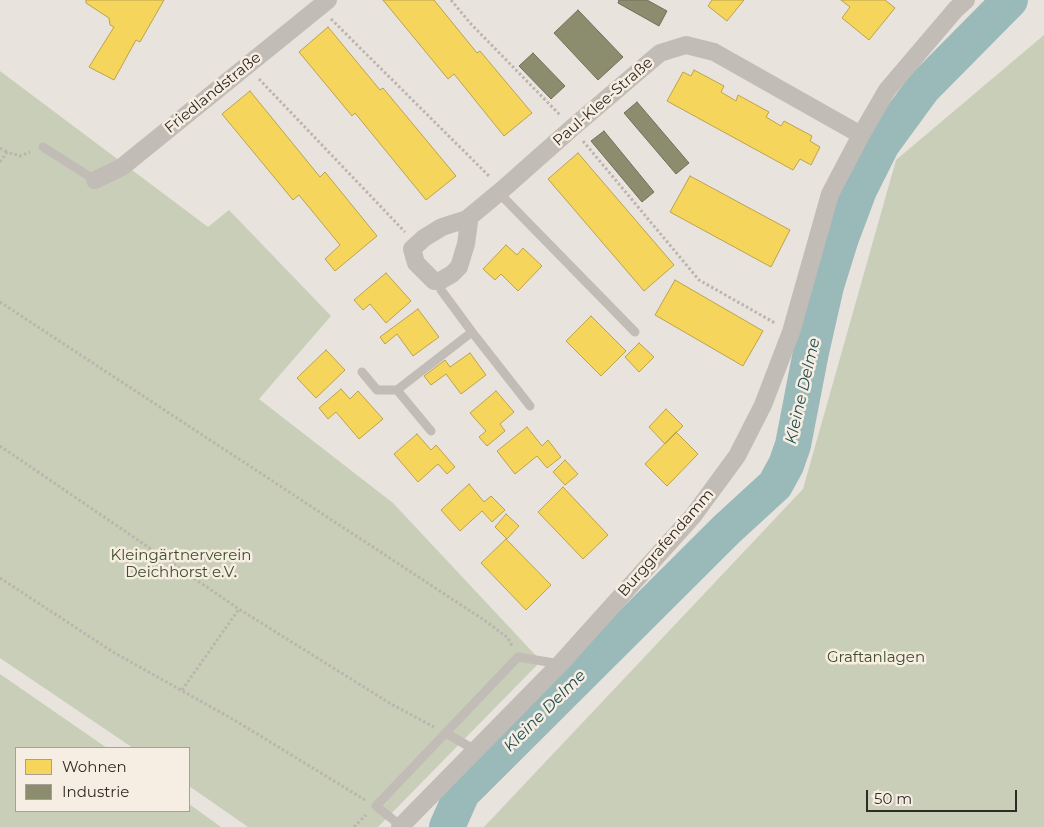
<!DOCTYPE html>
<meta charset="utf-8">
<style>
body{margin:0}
#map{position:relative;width:1044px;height:827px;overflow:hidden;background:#e9e3dd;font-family:Montserrat,sans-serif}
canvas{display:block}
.legend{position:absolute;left:15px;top:747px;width:175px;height:65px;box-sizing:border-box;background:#f7eee3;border:1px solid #a8a097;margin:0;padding:6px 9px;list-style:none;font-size:15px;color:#322a25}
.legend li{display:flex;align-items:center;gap:10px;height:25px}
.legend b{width:25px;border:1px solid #a8a097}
.scale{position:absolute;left:866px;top:790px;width:151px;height:22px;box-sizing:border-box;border:2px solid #322a25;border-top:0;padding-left:6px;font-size:15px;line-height:18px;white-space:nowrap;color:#322a25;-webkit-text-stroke:4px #f7eee3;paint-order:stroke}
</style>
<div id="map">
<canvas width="1044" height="827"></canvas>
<ul class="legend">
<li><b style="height:14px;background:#f6d55c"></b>Wohnen</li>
<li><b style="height:14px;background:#8c8c6e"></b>Industrie</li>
</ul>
<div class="scale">50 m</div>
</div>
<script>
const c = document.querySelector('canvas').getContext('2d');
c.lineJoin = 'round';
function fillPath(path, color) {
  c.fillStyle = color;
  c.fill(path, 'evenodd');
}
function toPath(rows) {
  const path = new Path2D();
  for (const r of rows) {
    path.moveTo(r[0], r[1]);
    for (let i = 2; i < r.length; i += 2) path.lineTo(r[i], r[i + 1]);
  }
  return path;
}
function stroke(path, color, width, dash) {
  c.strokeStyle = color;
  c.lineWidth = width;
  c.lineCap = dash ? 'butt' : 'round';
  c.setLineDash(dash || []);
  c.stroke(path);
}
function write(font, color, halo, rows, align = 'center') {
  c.font = font + ' Montserrat,sans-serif';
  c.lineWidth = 5;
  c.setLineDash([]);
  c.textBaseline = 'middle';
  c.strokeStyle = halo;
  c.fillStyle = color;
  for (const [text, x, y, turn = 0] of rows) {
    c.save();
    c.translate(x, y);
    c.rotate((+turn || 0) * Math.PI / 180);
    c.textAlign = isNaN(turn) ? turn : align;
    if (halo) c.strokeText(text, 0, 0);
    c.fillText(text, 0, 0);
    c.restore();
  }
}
fillPath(toPath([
 [1044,35,1044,827,484,827,803,489,896,160],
 [0,71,208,227,229,210,331,316,259,399,393,503,541,661,378,827,248,827,189,786,189,748,133,748,0,658],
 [0,674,107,748,16,748,16,811,189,811,189,804,221,827,0,827]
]), '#c9ceb8');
const homes = toPath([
 [86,0,164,0,140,42,136,40,114,80,89,67,114,27,110,25,109,18,86,3,86,0],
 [383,0,434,0,477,53,480,51,532,113,504,136,454,74,448,79,383,0],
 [712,0,744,0,727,21,708,6,712,0],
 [841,0,885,0,895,8,869,40,842,18,850,7,841,0],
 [328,27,380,90,383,88,456,176,426,200,355,113,352,116,299,52,328,27],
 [694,70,724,86,721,92,736,101,738,95,769,112,766,117,781,126,784,121,812,136,810,141,820,147,811,165,800,159,793,170,667,101,683,72,691,76,694,70],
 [250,91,320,177,325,172,377,236,335,271,325,259,340,245,299,195,293,200,222,114,250,91],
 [578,153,674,265,644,291,548,179,578,153],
 [690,176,790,230,771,267,670,212,690,176],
 [506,245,517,255,523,248,542,266,518,291,501,274,495,280,483,269,506,245],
 [386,273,411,301,386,323,370,304,363,310,354,300,386,273],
 [675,280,763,331,743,366,655,315,675,280],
 [418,309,439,337,413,356,397,334,385,344,380,337,418,309],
 [591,316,626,351,601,376,566,341,591,316],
 [639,343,654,357,639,372,625,357,639,343],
 [326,350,345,370,316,398,297,378,326,350],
 [470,353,486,375,461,394,446,374,431,385,424,376,445,360,450,367,470,353],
 [341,389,350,399,358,391,383,419,359,439,336,412,328,419,319,408,341,389],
 [496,391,514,412,500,424,505,431,487,446,479,437,486,431,470,413,496,391],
 [666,409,683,426,665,444,649,427,666,409],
 [527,427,542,446,548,440,561,457,547,468,537,456,515,474,497,451,527,427],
 [676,432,698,454,667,486,645,464,676,432],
 [417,434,431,450,436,445,455,467,447,474,438,464,418,482,394,454,417,434],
 [565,460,578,474,565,485,553,472,565,460],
 [469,484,484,502,491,496,505,510,492,522,482,511,460,531,441,510,469,484],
 [563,487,608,535,583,559,538,512,563,487],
 [506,514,519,526,507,539,495,527,506,514],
 [506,539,551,585,526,610,481,563,506,539]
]);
fillPath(homes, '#f6d55c');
stroke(homes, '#bba24c', 1);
const industry = toPath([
 [619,0,647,0,667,11,659,26,618,3,619,0],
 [578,10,623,57,598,80,554,33,578,10],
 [533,53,565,86,551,99,519,66,533,53],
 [637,102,689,163,676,174,624,113,637,102],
 [604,131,654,192,642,202,591,141,604,131]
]);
fillPath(industry, '#8c8c6e');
stroke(industry, '#716f58', 1);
stroke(toPath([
 [447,827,462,793,727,529,775,485,786,465,793,445,811,352,826,286,841,238,859,190,882,144,923,88,1010,0]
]), '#9ab9b9', 36);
stroke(toPath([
 [451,0,471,24,561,116],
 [331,19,490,177],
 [259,79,405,232],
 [583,141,699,280,775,323],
 [0,148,7,152],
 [0,162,7,152,20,156,30,152],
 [0,302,484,620,508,638,512,646],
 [0,446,239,609,391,704,434,727],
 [0,578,113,652,236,721,365,800],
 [182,690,239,609],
 [354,827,366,815]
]), '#bbb4af', 3, [2.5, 2.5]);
stroke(toPath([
 [43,147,95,180],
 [499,193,635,332],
 [472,332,530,406],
 [362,372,377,390,397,390],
 [431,431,397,390,472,332,441,290,440,281],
 [446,733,475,750],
 [401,826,376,806,518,657,560,664]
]), '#c2bcb6', 9);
stroke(toPath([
 [95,180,122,167,328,0],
 [467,219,502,190,572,128,660,53,686,45,714,52,861,135],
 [467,219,469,222,466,244,459,267,452,274,440,281,434,281,416,263,412,249,424,238,442,227,467,219],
 [400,827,560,664,693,516,737,456,763,405,791,332,830,194,861,135,887,90,956,9,966,0]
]), '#c2bcb6', 18);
write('15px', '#322a25', '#f7eee3', [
 ["Friedlandstraße",213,93,-39],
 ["Paul-Klee-Straße",603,102,-41],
 ["Burggrafendamm",666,543,-49]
]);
write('15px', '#404e2b', '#f7eee3', [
 ["Kleingärtnerverein",181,556],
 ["Deichhorst e.V.",181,573],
 ["Graftanlagen",876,658]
]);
write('italic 16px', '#1e4c50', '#f7eee3', [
 ["Kleine Delme",803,391,-77],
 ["Kleine Delme",545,711,-45]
]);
</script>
